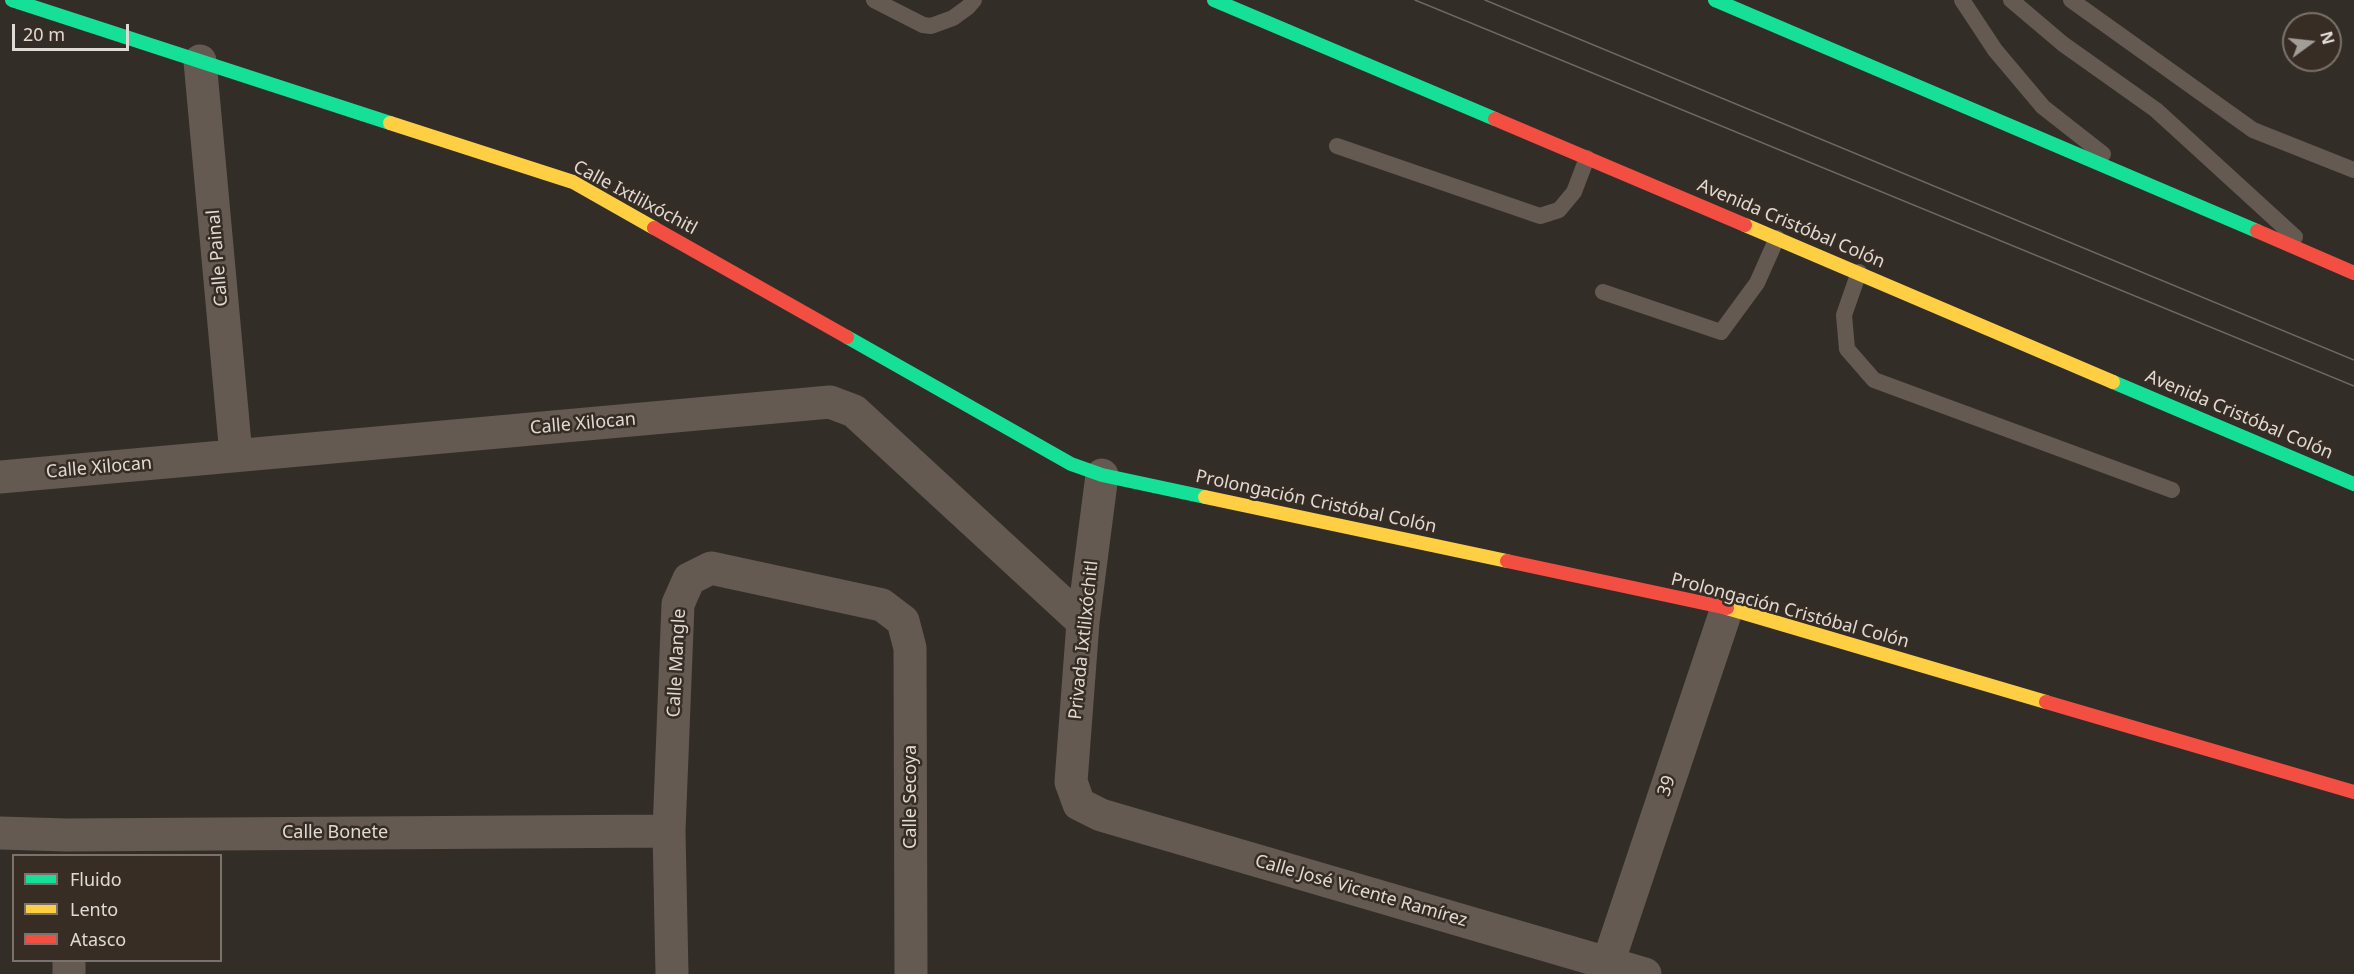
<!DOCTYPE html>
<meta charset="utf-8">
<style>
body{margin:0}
#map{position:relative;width:2354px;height:974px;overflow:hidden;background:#332d28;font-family:"Noto Sans",sans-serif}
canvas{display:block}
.legend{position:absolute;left:12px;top:854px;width:210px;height:108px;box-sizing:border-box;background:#372d24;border:2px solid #7b726a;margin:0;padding:8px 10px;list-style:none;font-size:18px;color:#e0dad4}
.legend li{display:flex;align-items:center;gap:12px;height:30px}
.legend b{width:30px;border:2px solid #7b726a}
.north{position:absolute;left:2282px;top:12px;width:60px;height:60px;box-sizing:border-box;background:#372d24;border:2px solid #7b726a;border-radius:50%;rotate:75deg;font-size:16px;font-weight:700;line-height:24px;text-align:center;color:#e0dad4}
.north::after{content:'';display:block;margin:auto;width:21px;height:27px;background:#a39d98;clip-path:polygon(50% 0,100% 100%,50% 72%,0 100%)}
.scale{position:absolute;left:12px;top:24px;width:117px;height:27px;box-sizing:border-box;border:3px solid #e0dad4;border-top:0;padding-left:8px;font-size:18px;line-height:21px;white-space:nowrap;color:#e0dad4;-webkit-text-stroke:4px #372d24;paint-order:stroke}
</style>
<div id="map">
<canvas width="2354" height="974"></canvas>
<ul class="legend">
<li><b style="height:8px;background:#16e098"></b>Fluido</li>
<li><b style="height:8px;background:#ffcf43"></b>Lento</li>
<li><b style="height:8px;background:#f24e42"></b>Atasco</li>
</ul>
<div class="north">N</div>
<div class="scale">20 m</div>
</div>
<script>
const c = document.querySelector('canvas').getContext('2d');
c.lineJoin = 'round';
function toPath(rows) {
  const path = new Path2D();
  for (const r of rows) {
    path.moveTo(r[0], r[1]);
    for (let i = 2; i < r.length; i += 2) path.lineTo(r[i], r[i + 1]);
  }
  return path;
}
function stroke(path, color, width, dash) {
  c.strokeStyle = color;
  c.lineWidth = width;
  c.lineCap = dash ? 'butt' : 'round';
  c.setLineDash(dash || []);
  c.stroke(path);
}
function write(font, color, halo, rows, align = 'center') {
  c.font = font + ' "Noto Sans",sans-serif';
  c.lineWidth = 5;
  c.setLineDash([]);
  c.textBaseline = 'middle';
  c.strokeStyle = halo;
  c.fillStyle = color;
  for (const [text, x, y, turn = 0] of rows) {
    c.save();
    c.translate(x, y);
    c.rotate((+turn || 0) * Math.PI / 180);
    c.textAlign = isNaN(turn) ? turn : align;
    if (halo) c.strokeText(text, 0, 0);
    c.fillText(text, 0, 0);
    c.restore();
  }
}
stroke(toPath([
 [874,0,923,25,931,26,953,18,968,7,974,0],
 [1962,0,1995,50,2043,107,2103,154],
 [2011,0,2063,44,2156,110,2295,237],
 [2071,0,2253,130,2354,170],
 [1337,146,1540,216,1559,210,1574,192,1587,158],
 [1859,272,1844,315,1847,349,1874,380,2172,490],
 [1603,292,1721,332,1757,283,1777,238]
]), '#645a51', 16);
stroke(toPath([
 [200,61,236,455],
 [1102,475,1083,622,1071,782,1079,804,1101,815,1645,974],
 [0,477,830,402,854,411,1083,622],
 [0,833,67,835,669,831],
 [69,960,69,974],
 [1608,963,1727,608],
 [672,974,669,831,678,604,689,579,711,568,882,605,903,621,910,648,911,974]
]), '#645a51', 33);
stroke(toPath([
 [12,0,390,123],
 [1214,0,1495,119],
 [1715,0,2257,231],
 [847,337,1071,464,1102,475,1205,497],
 [2113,382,2354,484]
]), '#16e098', 14);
stroke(toPath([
 [390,123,573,182,654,228],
 [1745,225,2113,382],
 [1205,497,1507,561],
 [1727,608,2046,702]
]), '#ffcf43', 14);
stroke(toPath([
 [1495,119,1745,225],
 [654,228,847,337],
 [2257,231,2354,273],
 [1507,561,1727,608],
 [2046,702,2354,792]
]), '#f24e42', 14);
stroke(toPath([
 [1415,0,2354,386],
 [1485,0,2354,360]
]), '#6f6862', 1.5);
write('18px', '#e0dad4', '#372d24', [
 ["Calle Ixtlilxóchitl",635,198,28],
 ["Avenida Cristóbal Colón",1791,224,23],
 ["Calle Painal",218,258,-95],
 ["Avenida Cristóbal Colón",2239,415,23],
 ["Calle Xilocan",583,424,-5],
 ["Calle Xilocan",99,468,-5],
 ["Prolongación Cristóbal Colón",1316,502,12],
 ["Prolongación Cristóbal Colón",1790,611,15],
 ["Privada Ixtlilxóchitl",1084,640,-84],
 ["Calle Mangle",677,663,-87],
 ["39",1667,786,-71],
 ["Calle Secoya",911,797,-90],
 ["Calle Bonete",335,833],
 ["Calle José Vicente Ramírez",1361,891,16]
]);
</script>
